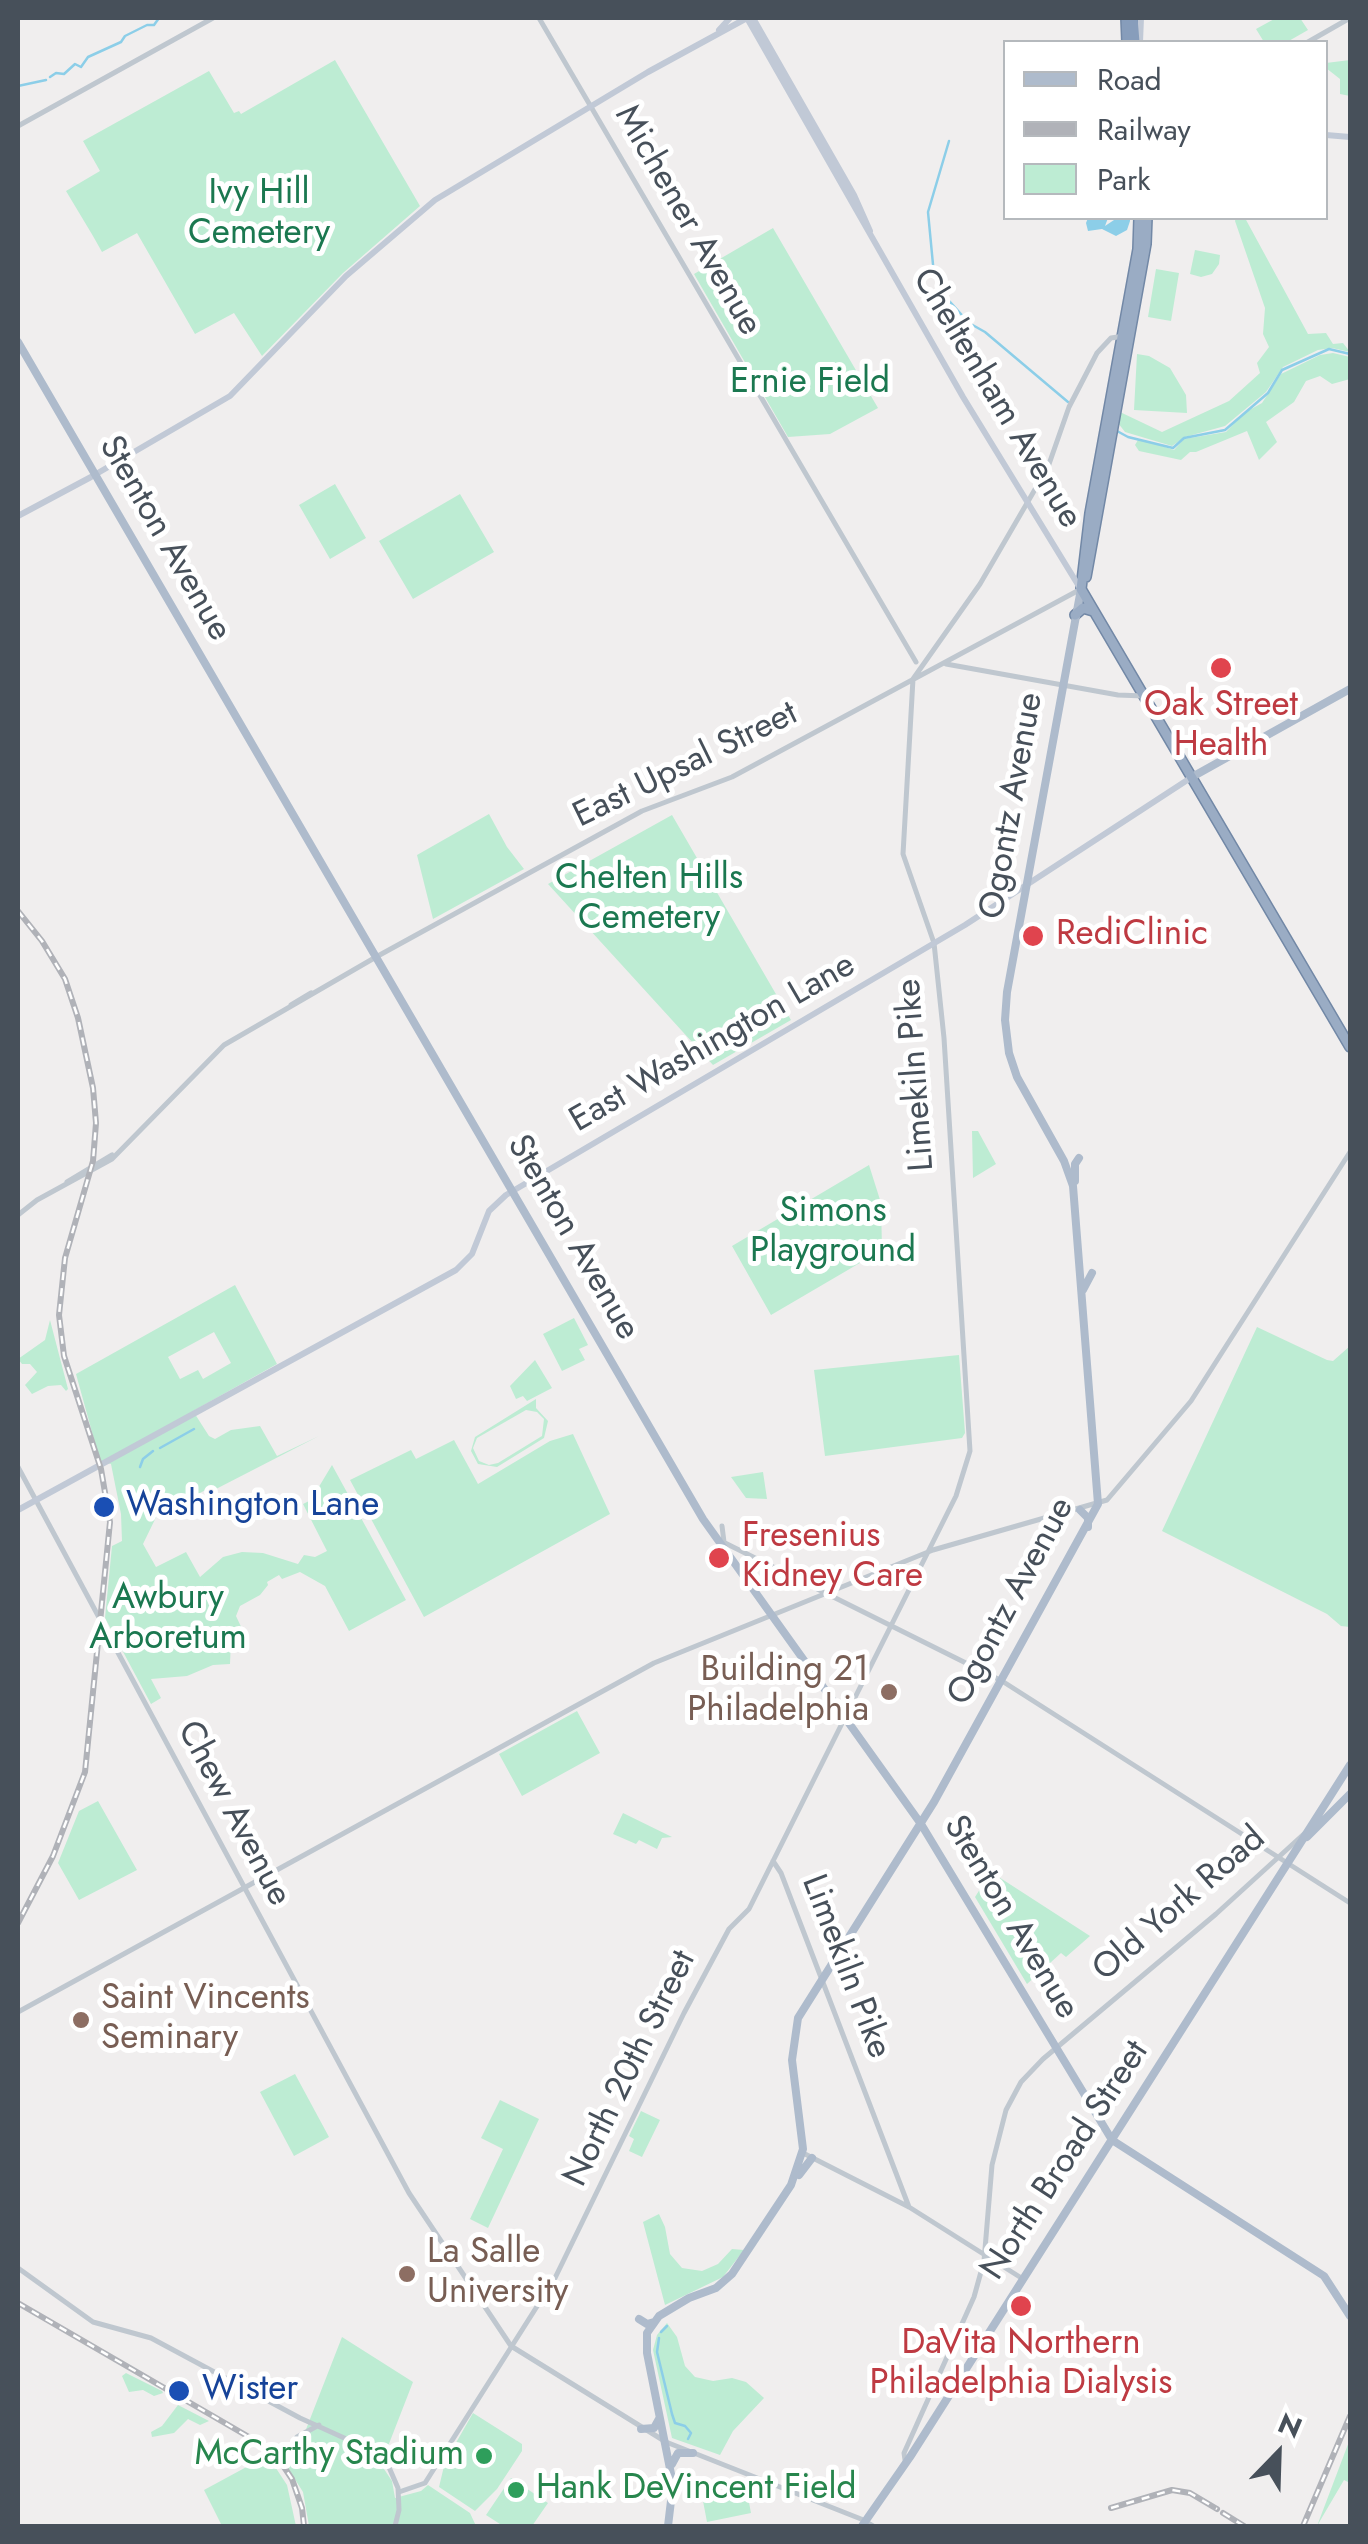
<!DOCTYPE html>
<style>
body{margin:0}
#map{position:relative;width:1368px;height:2544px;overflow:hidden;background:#f0eeee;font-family:Jost,sans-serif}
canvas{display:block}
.frame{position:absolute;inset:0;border:20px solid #47505a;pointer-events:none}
.legend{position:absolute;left:1003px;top:40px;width:325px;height:180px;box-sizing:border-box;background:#fff;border:2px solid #b5b9bd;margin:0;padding:12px 18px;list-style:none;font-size:30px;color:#47505a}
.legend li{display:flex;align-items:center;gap:20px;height:50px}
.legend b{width:50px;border:2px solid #b5b9bd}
.north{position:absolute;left:1228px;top:2404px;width:100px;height:100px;-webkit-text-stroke:8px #fff;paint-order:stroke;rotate:23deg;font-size:28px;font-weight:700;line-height:40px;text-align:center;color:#47505a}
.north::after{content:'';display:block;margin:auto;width:35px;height:45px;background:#47505a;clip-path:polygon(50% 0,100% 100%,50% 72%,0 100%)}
</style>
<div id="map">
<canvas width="1368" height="2544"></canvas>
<div class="frame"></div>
<ul class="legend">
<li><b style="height:12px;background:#aebbcc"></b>Road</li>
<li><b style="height:12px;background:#b0b2b8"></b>Railway</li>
<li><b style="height:28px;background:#bdecd3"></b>Park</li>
</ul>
<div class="north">N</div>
</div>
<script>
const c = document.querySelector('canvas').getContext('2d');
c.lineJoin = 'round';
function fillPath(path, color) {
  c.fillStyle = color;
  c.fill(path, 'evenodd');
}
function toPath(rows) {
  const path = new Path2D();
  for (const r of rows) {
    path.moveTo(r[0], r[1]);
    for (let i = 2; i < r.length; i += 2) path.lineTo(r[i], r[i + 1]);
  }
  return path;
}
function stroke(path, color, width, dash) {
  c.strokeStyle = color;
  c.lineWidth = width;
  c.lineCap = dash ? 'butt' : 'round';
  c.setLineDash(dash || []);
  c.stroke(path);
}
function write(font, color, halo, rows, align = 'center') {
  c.font = font + ' Jost,sans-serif';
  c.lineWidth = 10;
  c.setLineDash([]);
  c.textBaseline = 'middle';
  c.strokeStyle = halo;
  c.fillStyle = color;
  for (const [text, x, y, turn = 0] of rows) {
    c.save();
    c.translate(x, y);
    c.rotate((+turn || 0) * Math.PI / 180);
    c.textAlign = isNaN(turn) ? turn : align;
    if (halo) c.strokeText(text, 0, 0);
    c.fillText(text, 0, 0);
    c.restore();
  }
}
fillPath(toPath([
 [1276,18,1300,18,1308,30,1287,42,1264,42,1256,29],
 [335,60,420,206,343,273,262,356,234,313,195,334,137,233,102,252,93,236,66,191,100,171,83,141,209,71,234,113,239,111,241,114],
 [1350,60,1350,96,1340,94,1340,79,1326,68,1326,63],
 [1236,218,1245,218,1308,334,1326,333,1333,344,1343,343,1350,352,1332,348,1318,350,1283,367,1266,392,1225,426,1185,437,1172,446,1125,432,1118,423,1120,412,1162,432,1229,401,1260,373,1257,363,1269,347,1263,334,1265,308,1235,221],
 [773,228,878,408,830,434,788,437,694,274],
 [1195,250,1220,255,1219,264,1212,274,1201,277,1190,274],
 [1156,269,1179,273,1171,321,1148,317],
 [1333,353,1350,357,1350,379,1332,384,1320,376,1306,381,1294,402,1266,422,1277,442,1259,460,1247,431,1196,452,1190,452,1181,460,1139,451,1135,445,1138,440,1144,440,1174,450,1184,439,1226,432,1244,413,1262,403,1281,374,1320,355],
 [1137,354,1149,356,1170,368,1186,395,1187,413,1134,410],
 [335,484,366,538,330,559,299,505],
 [460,494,494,552,413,599,379,541],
 [489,814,507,847,524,869,433,919,417,855],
 [672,815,791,1020,713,1065,548,884],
 [972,1131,978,1131,996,1164,973,1178],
 [869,1165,881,1203,882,1250,771,1315,732,1246],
 [235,1285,277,1364,193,1411,209,1436,215,1439,231,1430,260,1426,277,1456,319,1436,216,1489,213,1486,183,1502,162,1505,143,1544,156,1567,186,1552,200,1577,223,1557,242,1552,263,1553,298,1564,304,1555,315,1557,327,1551,303,1504,311,1500,332,1465,406,1600,349,1631,325,1586,300,1572,282,1579,279,1575,267,1582,268,1585,260,1595,240,1606,236,1616,244,1633,231,1640,230,1664,213,1665,187,1676,151,1679,161,1698,151,1704,105,1618,112,1546,122,1541,121,1514,111,1464,100,1461,76,1374],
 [214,1332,231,1363,203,1379,198,1370,180,1379,168,1357],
 [574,1318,588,1345,579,1349,585,1360,562,1371,543,1334],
 [50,1320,68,1389,66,1391,61,1385,48,1386,32,1394,25,1385,37,1372,30,1364,22,1364,18,1359,45,1340],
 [1257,1327,1327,1360,1333,1361,1350,1346,1350,1627,1341,1626,1327,1614,1162,1531],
 [959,1355,965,1433,962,1438,825,1456,814,1370],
 [535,1360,552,1388,527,1401,523,1396,516,1399,510,1386],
 [536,1399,536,1408,548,1421,544,1438,497,1467,478,1464,471,1451,475,1437],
 [526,1410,537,1412,544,1419,542,1436,498,1463,489,1465,479,1461,473,1448,477,1438],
 [573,1434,610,1514,424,1617,350,1480,411,1450,416,1459,454,1440,478,1484,550,1441],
 [763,1472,767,1499,746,1498,731,1477],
 [577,1711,600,1753,522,1796,499,1754],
 [98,1801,137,1870,79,1900,58,1863,79,1811],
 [623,1813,672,1837,662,1838,657,1849,639,1840,636,1844,613,1834],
 [991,1872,1090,1936,1066,1957,1061,1953,1027,1984,975,1897],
 [295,2074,329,2137,294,2156,260,2092],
 [500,2100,539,2119,488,2228,470,2219,503,2149,481,2138],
 [641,2111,660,2120,642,2157,629,2151,634,2139,629,2136],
 [659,2214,665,2227,670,2254,682,2268,702,2271,718,2264,732,2249,744,2250,723,2277,665,2305,643,2222],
 [667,2323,677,2337,685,2366,695,2377,713,2381,732,2378,746,2382,764,2398,733,2431,720,2455,672,2438,653,2350,657,2335],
 [342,2337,413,2382,385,2454,378,2460,392,2481,395,2498,421,2491,428,2485,470,2513,476,2526,309,2526,303,2492,279,2454,282,2449,303,2437],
 [126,2373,162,2391,163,2393,154,2396,143,2390,129,2392,122,2376],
 [178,2405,209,2421,200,2425,188,2419,174,2433,152,2437,151,2432,162,2426],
 [473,2413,522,2444,522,2451,497,2489,475,2511,439,2487,445,2462],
 [1350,2439,1350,2483,1344,2480,1317,2526],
 [263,2458,270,2459,287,2485,296,2526,222,2526,204,2490],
 [511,2478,548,2503,532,2526,503,2526,486,2515],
 [747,2492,751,2513,707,2522,703,2501]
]), '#bdecd3');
fillPath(toPath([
 [1088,218,1108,218,1105,226,1117,218,1130,218,1130,221,1127,230,1116,236,1102,229,1088,231,1086,223]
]), '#8ccee8');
stroke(toPath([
 [50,77,56,73,64,74,75,64,81,67,88,57,121,42,125,36,147,25,154,25,159,18],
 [18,86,46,80],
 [949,141,928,212,934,275,943,294,969,323,985,332,1068,402],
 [1117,431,1128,437,1173,448,1184,438,1225,430,1268,393,1282,370,1329,349,1350,354],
 [160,1448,194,1429],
 [140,1467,143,1459,153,1451],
 [661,2332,667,2326],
 [659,2338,657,2352,672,2414,675,2423,685,2426,691,2433,688,2439]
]), '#8ccee8', 2.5);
const trunk = toPath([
 [1139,218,1138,249,1090,513,1081,589,1350,1047],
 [1086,577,1146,244,1147,218],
 [1075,615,1083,608,1093,611]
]);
const motorway = toPath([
 [1126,18,1127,42],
 [1133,18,1135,42]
]);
stroke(trunk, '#7288a6', 12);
stroke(motorway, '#7288a6', 12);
stroke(toPath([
 [539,18,916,662],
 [1308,42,1350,18],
 [18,126,213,18],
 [946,664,1118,695,1144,696],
 [291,1005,311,993],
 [67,1182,112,1155],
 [18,1215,37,1200,112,1159,224,1045,376,957,642,811,732,777,1081,589],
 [18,1467,409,2193,511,2346,666,2442,861,2519,873,2526],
 [722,1526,724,1542],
 [721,1541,1002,1681,1350,1903],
 [773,1861,781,1873,909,2207],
 [18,2012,654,1663,933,1550,1107,1500,1191,1401,1350,1152],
 [803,2153,909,2207,1023,2279],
 [18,2268,93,2322,151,2338,300,2418,373,2451,388,2465,398,2488,399,2510,395,2526],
 [297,2437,319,2425],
 [905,2460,904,2453,974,2297,984,2261,992,2165,1006,2110,1021,2082,1043,2059,1216,1914,1305,1833],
 [399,2492,425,2483,555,2278,684,2013,729,1929,749,1909,956,1496,970,1451,944,1038,934,943,903,854,913,679,980,584,1048,467,1069,407,1097,353,1111,338,1124,336]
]), '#bfc7cf', 5);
stroke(toPath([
 [747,18,963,397,1080,588],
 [753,18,854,195,870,231],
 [719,30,730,18],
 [1140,42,1141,18],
 [1326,135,1350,137],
 [18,516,91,477,230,396,346,276,435,200,648,72,747,18],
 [18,1510,456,1270,472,1254,489,1211,506,1195,965,925,1192,777]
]), '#c1c9d6', 6);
stroke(toPath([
 [18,342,703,1519,921,1824,1112,2140,1324,2276,1350,2316],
 [1192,777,1350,689],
 [1075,1181,1075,1164,1079,1158],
 [1083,1290,1092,1273],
 [1080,1510,1088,1518,1088,1527],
 [1307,1837,1350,1794],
 [799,2175,812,2158],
 [639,2319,647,2324,654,2322],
 [641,2429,654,2428,659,2419],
 [672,2464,678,2453,693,2453],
 [668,2526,673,2484,647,2353,647,2333,659,2316,689,2298,716,2288,732,2274,791,2185,803,2149,792,2060,798,2018,934,1802,1098,1504,1073,1186,1064,1161,1017,1077,1009,1053,1005,1020,1007,992,1081,589],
 [862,2526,910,2457,1350,1765]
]), '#aebbcc', 8);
stroke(trunk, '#9aacc4', 9);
stroke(motorway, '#879dbb', 9);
const rail = toPath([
 [18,911,42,941,65,979,78,1018,93,1088,96,1123,93,1161,65,1258,59,1315,64,1356,101,1469,110,1522,85,1772,53,1856,18,1923],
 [18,2303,261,2444,282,2464,292,2479,302,2508,304,2526],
 [1111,2508,1172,2490,1190,2493,1217,2509],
 [1223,2513,1244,2526],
 [1303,2526,1350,2416]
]);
stroke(rail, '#b0b2b8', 6);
stroke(rail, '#fff', 2.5, [8]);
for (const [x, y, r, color] of [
 [1221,668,12,"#e0444e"],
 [1033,936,12,"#e0444e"],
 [104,1507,12,"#1a4fb4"],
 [719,1558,12,"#e0444e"],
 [889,1692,10,"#8d6e63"],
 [81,2020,10,"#8d6e63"],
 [407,2274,10,"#8d6e63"],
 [1021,2306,12,"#e0444e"],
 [179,2391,12,"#1a4fb4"],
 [484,2456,10,"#2e9e5b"],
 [516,2490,10,"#2e9e5b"]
]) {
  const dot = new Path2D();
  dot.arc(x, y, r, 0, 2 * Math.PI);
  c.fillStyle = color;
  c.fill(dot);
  stroke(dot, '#fff', 4);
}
write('35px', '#1b7850', '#fff', [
 ["Ivy Hill",259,195],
 ["Cemetery",259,235],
 ["Ernie Field",810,384],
 ["Chelten Hills",649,880],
 ["Cemetery",649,920],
 ["Simons",833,1213],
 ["Playground",833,1253],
 ["Awbury",168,1600],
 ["Arboretum",168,1640]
]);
write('35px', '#47505a', '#fff', [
 ["Michener Avenue",687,221,60],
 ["Cheltenham Avenue",996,399,59],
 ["Stenton Avenue",164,539,60],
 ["East Upsal Street",686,766,-26],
 ["Ogontz Avenue",1013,806,-80],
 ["East Washington Lane",713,1044,-30],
 ["Limekiln Pike",917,1075,-94],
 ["Stenton Avenue",572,1238,60],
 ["Ogontz Avenue",1012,1602,-62],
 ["Chew Avenue",233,1814,62],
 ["Old York Road",1180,1905,-41],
 ["Stenton Avenue",1010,1918,59],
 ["Limekiln Pike",845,1967,69],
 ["North 20th Street",631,2069,-64],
 ["North Broad Street",1066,2161,-57]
]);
write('35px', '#be3a42', '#fff', [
 ["Oak Street",1221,707],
 ["Health",1221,747],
 ["RediClinic",1056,936,"left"],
 ["Fresenius",742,1538,"left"],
 ["Kidney Care",742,1578,"left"],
 ["DaVita Northern",1021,2345],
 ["Philadelphia Dialysis",1021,2385]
]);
write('35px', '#164399', '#fff', [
 ["Washington Lane",126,1507],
 ["Wister",202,2391]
], 'left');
write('35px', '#785e54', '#fff', [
 ["Building 21",869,1672,"right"],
 ["Philadelphia",869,1712,"right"],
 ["Saint Vincents",101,2000],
 ["Seminary",101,2040],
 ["La Salle",427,2254],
 ["University",427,2294]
], 'left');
write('35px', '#27864d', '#fff', [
 ["McCarthy Stadium",464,2456],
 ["Hank DeVincent Field",536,2490,"left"]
], 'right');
</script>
